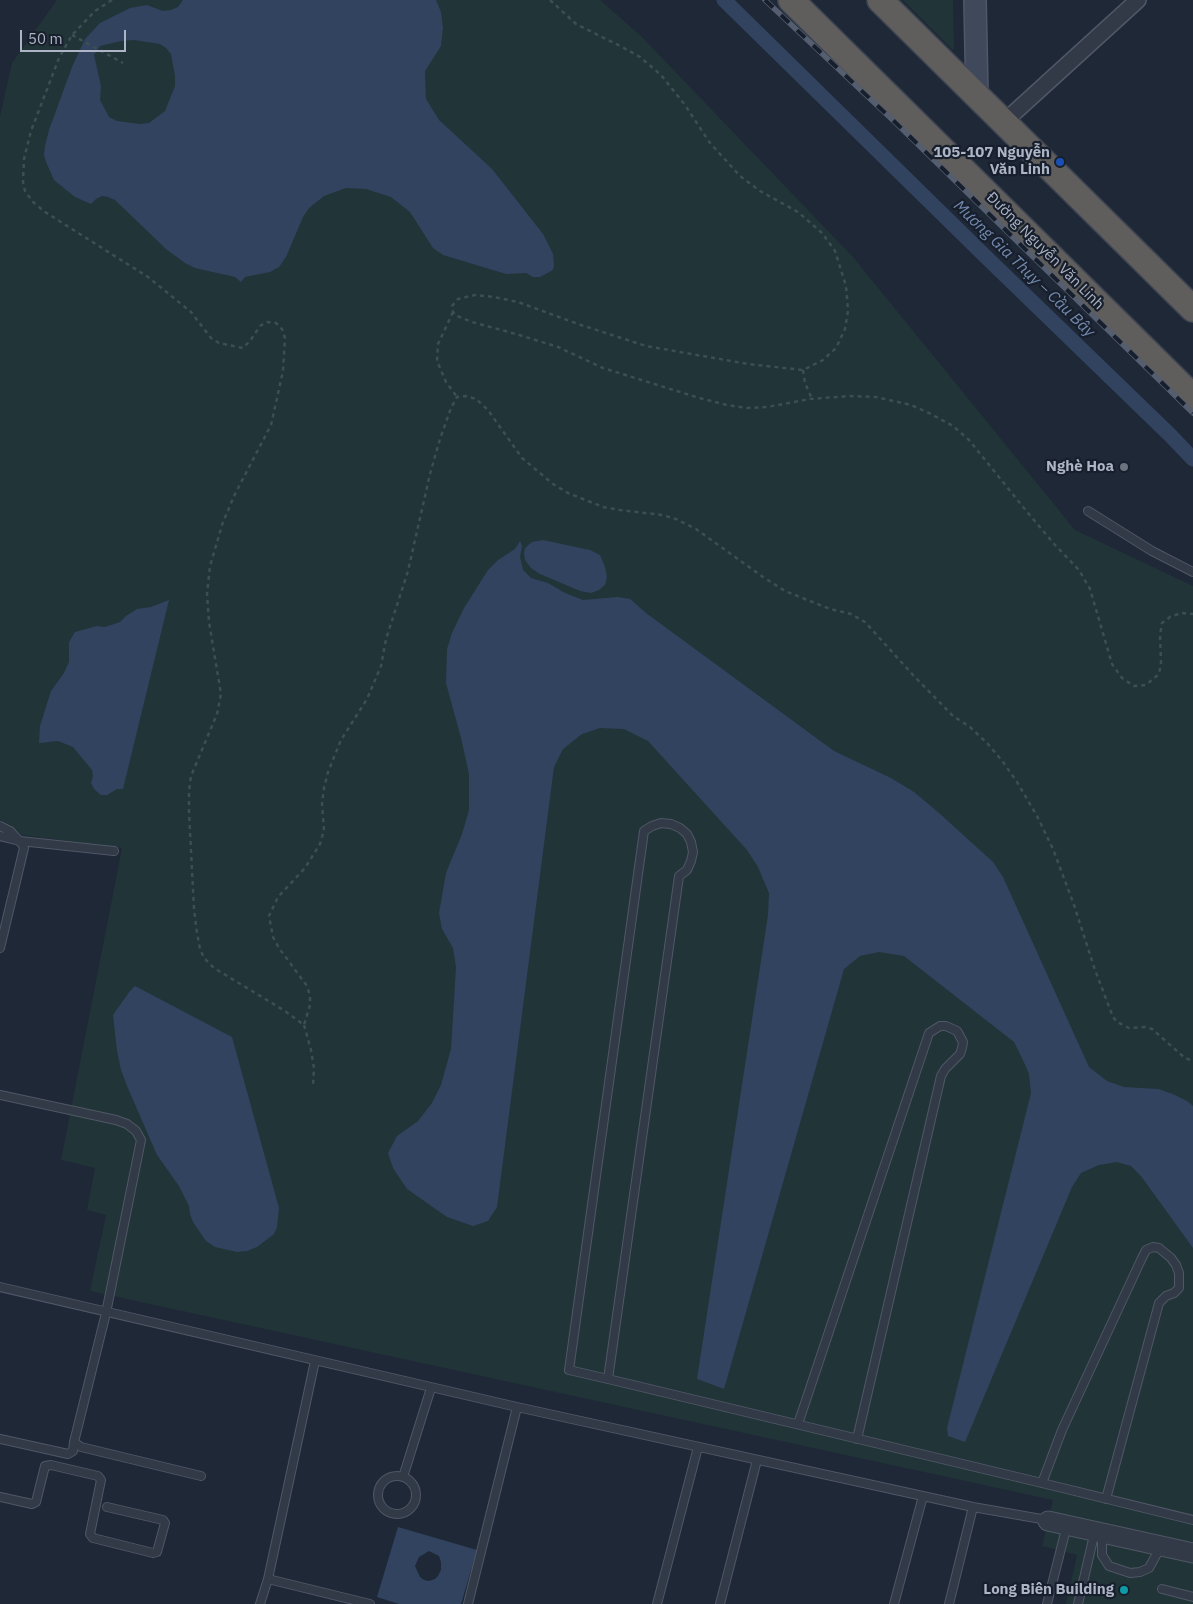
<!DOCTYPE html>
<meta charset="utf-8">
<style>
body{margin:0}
#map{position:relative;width:1193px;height:1604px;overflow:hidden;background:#1f2837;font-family:"IBM Plex Sans",sans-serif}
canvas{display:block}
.scale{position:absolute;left:20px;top:30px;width:106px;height:22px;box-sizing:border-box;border:2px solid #acb4c5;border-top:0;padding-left:6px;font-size:15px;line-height:18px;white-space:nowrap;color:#acb4c5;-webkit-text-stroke:4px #181f2c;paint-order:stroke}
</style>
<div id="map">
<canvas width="1193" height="1604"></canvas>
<div class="scale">50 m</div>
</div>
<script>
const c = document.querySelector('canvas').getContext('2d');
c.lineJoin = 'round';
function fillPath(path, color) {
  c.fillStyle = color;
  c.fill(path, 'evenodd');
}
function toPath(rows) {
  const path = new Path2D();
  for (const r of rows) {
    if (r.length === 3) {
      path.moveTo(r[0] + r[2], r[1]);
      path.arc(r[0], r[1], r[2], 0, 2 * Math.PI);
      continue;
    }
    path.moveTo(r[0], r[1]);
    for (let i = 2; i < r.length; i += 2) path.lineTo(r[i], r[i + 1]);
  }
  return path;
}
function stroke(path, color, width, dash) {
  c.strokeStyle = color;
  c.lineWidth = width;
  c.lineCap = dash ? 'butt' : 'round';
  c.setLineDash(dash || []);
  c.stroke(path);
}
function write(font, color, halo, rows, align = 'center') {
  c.font = font + ' "IBM Plex Sans",sans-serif';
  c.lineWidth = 4.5;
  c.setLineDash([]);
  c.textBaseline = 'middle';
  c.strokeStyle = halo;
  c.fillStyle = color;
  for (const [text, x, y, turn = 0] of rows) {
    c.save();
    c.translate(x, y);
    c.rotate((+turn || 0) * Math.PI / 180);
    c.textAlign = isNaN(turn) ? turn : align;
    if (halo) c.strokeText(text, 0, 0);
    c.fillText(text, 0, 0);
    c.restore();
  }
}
fillPath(toPath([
 [57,0,600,0,641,36,853,257,1075,530,1193,586,1193,1604,1066,1604,1077,1555,1042,1546,1053,1500,90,1291,106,1215,87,1210,95,1168,61,1160,122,848,22,835,10,825,0,820,0,116,12,63],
 [903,0,953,0,954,49,952,49]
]), '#213438');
fillPath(toPath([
 [183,0,436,0,441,12,443,28,441,46,425,71,426,99,439,120,492,169,543,234,553,254,554,265,553,270,540,277,533,277,526,273,506,274,443,255,433,248,410,212,391,197,366,189,346,188,324,196,309,208,303,217,286,257,279,267,270,272,245,277,241,282,235,277,195,268,185,263,166,249,115,200,108,197,102,196,96,199,91,204,75,197,54,180,46,162,44,155,45,146,49,130,72,67,85,39,100,23,130,8,147,5,163,11,171,10,178,7],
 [134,40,160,44,166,48,171,54,175,76,175,86,165,111,149,123,140,124,117,121,109,117,100,100,101,86,94,55,100,46,121,41],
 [543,540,590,550,600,555,605,567,607,577,605,585,599,590,591,593,580,591,540,574,531,568,525,560,524,554,525,548,532,542],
 [520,541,522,546,520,557,523,570,531,578,548,583,565,593,583,600,618,597,630,599,646,613,834,751,891,778,914,792,939,813,993,862,1003,877,1089,1067,1107,1081,1124,1087,1158,1089,1173,1094,1187,1101,1193,1106,1193,1248,1141,1176,1131,1166,1117,1162,1099,1165,1081,1173,1072,1187,965,1442,948,1436,947,1428,1031,1093,1029,1074,1022,1058,1014,1042,904,956,879,952,860,956,844,969,724,1389,697,1379,768,915,769,893,758,867,747,850,648,741,624,729,600,728,582,734,563,749,554,767,497,1207,488,1221,473,1226,447,1217,407,1189,393,1168,388,1153,397,1136,418,1121,432,1103,441,1085,451,1049,456,967,453,948,442,929,439,913,446,873,462,834,469,810,469,774,461,738,446,683,447,649,452,633,464,608,488,570,498,560,515,549],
 [169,600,123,789,117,789,107,795,101,795,94,789,91,783,93,776,92,770,73,747,58,741,39,743,40,726,51,691,64,673,69,662,69,642,75,632,97,626,105,627,120,622,126,616,137,609,151,607],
 [135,986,232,1037,279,1208,277,1227,274,1234,257,1247,247,1251,237,1252,215,1247,206,1241,193,1222,190,1214,189,1206,179,1186,157,1155,127,1086,121,1070,117,1051,113,1015,130,991],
 [398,1527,477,1550,461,1604,399,1604,377,1597],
 [429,1551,439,1556,441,1562,441,1570,438,1576,435,1579,429,1581,424,1580,420,1577,415,1566,419,1557]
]), '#31435f');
stroke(toPath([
 [724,0,984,255,1170,435,1193,459]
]), '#31435f', 15);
const service = toPath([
 [1088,511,1152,551,1193,572],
 [0,826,10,831,22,844,24,848,0,948],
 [0,836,20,841,114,851],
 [0,1095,116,1120,127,1124,136,1131,141,1140,106,1313,74,1442,81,1447,201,1476],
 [0,1287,517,1407,973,1507,1047,1520],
 [608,1379,679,876,687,870,691,861,693,852,691,842,687,834,680,828,671,824,661,823,652,826,644,831,569,1370,608,1379,1042,1483,1193,1520],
 [798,1424,929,1033,940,1026,946,1026,957,1031,963,1042,962,1048,960,1054,945,1069,941,1076,857,1439],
 [0,1439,68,1454,73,1451,74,1442],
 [397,1495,19],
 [403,1477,431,1388],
 [1042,1483,1062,1430,1141,1260,1146,1250,1153,1247,1159,1248,1171,1258,1176,1265,1179,1273,1179,1288,1174,1293,1166,1296,1159,1303,1106,1499],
 [0,1497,32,1504,36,1502,45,1466,51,1465,98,1476,101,1480,90,1534,93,1538,153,1553,157,1552,165,1523,163,1520,107,1507],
 [1102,1532,1102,1555,1109,1566,1130,1573,1140,1572,1149,1568,1161,1546],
 [268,1579,370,1604],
 [1162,1589,1193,1597],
 [260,1604,268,1579,315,1361],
 [468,1604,517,1407],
 [657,1604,698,1447],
 [720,1604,757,1460],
 [894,1604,923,1496],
 [949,1604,973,1507],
 [1047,1604,1067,1525],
 [1078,1604,1095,1531]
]);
const minor = toPath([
 [1004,122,1138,0]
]);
const tertiary = toPath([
 [1048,1521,1193,1553]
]);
const secondary = toPath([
 [975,0,977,96]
]);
const trunk = toPath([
 [791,0,1193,397],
 [880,0,1193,309]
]);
stroke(service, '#505766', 10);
stroke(minor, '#505766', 18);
stroke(tertiary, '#505766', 21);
stroke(secondary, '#505766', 24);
stroke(trunk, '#3d4452', 28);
stroke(toPath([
 [112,0,95,11,72,35,59,58,31,131,24,159,23,182,25,191,33,202,45,212,148,277,191,312,211,338,219,343,243,348,250,341,260,326,267,322,276,323,282,329,285,338,283,371,271,425,235,494,223,522,210,566,207,594,209,622,221,694,217,714,191,776,189,791,189,812,194,909,197,933,200,949,204,958,214,968,285,1011,304,1025,310,1005,310,996,307,986,279,948,273,937,269,916,278,897,305,868,320,844,324,830,322,804,324,788,328,772,341,740,367,699,381,666,386,639,408,571,430,474,440,439,451,408,457,397,466,396,476,399,488,410,522,458,553,484,568,493,603,507,620,510,662,515,676,519,696,529,763,577,785,591,830,609,851,614,865,622,913,675,953,716,970,727,988,744,1003,762,1017,782,1037,816,1053,849,1074,905,1095,970,1113,1017,1117,1022,1129,1028,1145,1027,1152,1029,1185,1058,1193,1061],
 [550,0,576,24,622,47,640,57,661,75,685,105,710,143,740,176,760,191,798,212,822,233,835,251,846,286,848,311,845,329,836,348,823,360,803,370,748,364,646,346,578,324,518,302,494,297,475,295,458,299,452,306,453,312,457,316,472,322,516,334,558,347,603,368,696,397,727,405,747,408,767,407,810,399,850,396,876,397,911,405,931,414,953,426,969,440,1028,513,1055,545,1079,570,1090,589,1112,664,1122,678,1134,686,1146,685,1159,674,1161,663,1160,635,1162,623,1170,617,1181,613,1193,614],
 [72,35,123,63],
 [453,312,438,344,437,361,446,382,457,397],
 [803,370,805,383,812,399],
 [304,1025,311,1050,314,1068,313,1086]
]), '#3b5053', 2.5, [4, 4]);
stroke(service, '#323a48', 8);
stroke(minor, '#323a48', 15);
stroke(tertiary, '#323a48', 19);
stroke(secondary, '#40495b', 21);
stroke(trunk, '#5f5e5c', 25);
const rail = toPath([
 [765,0,897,124,1193,413]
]);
stroke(rail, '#545e6f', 5.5);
stroke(rail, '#181f2c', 4, [11]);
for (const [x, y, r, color] of [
 [1060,162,5,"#1a4fb4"],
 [1124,467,5,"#6b7280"],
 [1124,1590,5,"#0f9aa8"]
]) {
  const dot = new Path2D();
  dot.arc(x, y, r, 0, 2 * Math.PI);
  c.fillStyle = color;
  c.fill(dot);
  stroke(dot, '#181f2c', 2);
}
write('bold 15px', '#acb4c5', '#181f2c', [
 ["105-107 Nguyễn",1050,153],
 ["Văn Linh",1050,170],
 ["Nghè Hoa",1114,467],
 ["Long Biên Building",1114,1590]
], 'right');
write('15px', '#acb4c5', '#181f2c', [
 ["Đường Nguyễn Văn Linh",1045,251,45]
]);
write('italic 16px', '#738aaf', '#181f2c', [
 ["Mương Gia Thụy – Cầu Bây",1024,269,44]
]);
</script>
